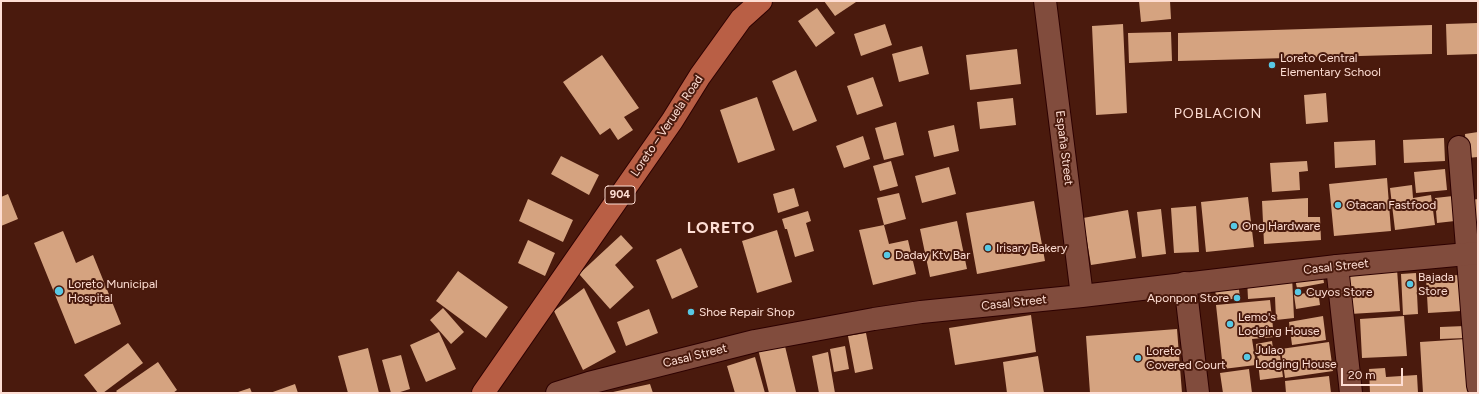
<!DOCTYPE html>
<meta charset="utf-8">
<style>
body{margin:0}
#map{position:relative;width:1479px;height:394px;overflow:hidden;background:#4a1a0d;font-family:Figtree,sans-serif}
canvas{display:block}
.frame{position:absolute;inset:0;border:2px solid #feded4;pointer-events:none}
.scale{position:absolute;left:1341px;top:368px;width:62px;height:18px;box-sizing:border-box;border:2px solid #feded4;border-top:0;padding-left:5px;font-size:12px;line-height:14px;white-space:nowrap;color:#feded4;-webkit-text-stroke:3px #4a1a0d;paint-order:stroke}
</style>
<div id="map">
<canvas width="1479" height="394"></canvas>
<div class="frame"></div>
<div class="scale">20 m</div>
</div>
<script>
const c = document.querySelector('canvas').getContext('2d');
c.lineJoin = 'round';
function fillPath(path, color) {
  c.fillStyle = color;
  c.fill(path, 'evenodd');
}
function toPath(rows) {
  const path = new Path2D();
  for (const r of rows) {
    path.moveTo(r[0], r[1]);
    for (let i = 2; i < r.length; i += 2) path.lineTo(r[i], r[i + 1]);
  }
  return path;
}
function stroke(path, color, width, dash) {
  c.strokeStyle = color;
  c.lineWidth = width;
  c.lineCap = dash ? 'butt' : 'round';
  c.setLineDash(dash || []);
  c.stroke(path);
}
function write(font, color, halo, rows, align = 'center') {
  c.font = font + ' Figtree,sans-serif';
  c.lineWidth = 4;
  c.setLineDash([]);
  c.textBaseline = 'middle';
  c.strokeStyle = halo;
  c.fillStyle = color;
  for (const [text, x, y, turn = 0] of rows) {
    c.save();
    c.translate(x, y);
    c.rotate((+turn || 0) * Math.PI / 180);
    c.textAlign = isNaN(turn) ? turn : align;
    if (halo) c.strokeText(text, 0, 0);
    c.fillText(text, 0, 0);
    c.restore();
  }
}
fillPath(toPath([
 [824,1,855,1,856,2,835,16],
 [1139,1,1170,1,1171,19,1141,22],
 [817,8,835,33,816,47,798,21],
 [1478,23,1478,54,1447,55,1446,24],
 [885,24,892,45,861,56,854,34],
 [1123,24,1127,113,1096,115,1092,26],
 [1432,25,1432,54,1178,61,1178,33],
 [1171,32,1172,61,1129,63,1128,33],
 [922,46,929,74,899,82,892,54],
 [1017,49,1021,84,970,90,966,55],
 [602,55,639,108,624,117,633,130,618,140,610,128,600,135,563,82],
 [796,70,817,121,793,131,772,81],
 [873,77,883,106,857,115,847,86],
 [1326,93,1328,122,1306,124,1304,95],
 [757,97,775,150,738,163,720,110],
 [1013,98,1016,125,980,129,977,102],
 [896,122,904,155,884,160,875,128],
 [954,125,959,151,934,157,928,131],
 [1478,132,1478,157,1467,158,1465,134],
 [863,136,870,159,844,168,836,146],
 [1444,138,1445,161,1404,163,1403,140],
 [1375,140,1376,165,1335,168,1334,142],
 [561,156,599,175,589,195,551,174],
 [891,161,898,186,880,191,873,166],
 [1307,161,1308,171,1299,172,1300,190,1272,192,1270,163],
 [949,167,956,194,922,203,915,176],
 [1445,169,1447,190,1416,193,1414,172],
 [1387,178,1391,231,1334,236,1329,184],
 [1412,185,1413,198,1431,195,1435,225,1395,230,1390,188],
 [794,188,799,206,778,213,773,194],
 [899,193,906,219,884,225,877,198],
 [8,194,18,219,1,226,1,197],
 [1453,196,1455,221,1437,223,1435,198],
 [1248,197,1254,247,1206,252,1201,202],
 [1308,198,1308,217,1320,217,1321,240,1264,244,1262,201],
 [528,199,573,220,563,242,519,221],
 [1478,199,1478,223,1475,224,1471,200],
 [1034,201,1045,261,977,274,966,213],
 [1196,206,1199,252,1174,253,1171,208],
 [1161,209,1166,254,1142,257,1137,212],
 [1128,210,1136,258,1091,265,1083,218],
 [808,211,811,221,806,223,814,251,795,257,787,229,785,229,782,219],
 [957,221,967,269,930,277,920,229],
 [884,225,889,244,908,240,916,274,873,285,859,230],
 [777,230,792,282,757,293,742,241],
 [63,231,76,263,93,255,121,324,75,344,34,243],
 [621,235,633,248,615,265,634,287,610,309,579,274],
 [528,240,555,253,545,276,518,263],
 [681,248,698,287,672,299,656,260],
 [1397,269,1400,311,1350,314,1348,272],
 [1322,270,1324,283,1297,288,1294,275],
 [458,271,508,307,486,338,436,301],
 [1416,273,1418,314,1403,315,1401,274],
 [1459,275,1461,311,1428,313,1426,277],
 [1292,276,1294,318,1276,320,1275,297,1248,299,1247,279],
 [1238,281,1240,298,1216,301,1215,284],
 [584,288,616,352,583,370,554,311],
 [1318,291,1320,305,1296,309,1294,295],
 [1270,300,1274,337,1252,339,1256,365,1223,369,1216,305],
 [443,308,464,332,451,344,430,320],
 [649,309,658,333,626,346,617,322],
 [1031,315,1036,352,955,365,949,328],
 [1323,316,1326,340,1292,345,1289,322],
 [1404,316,1407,356,1362,358,1360,319],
 [1465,326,1466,338,1440,339,1440,327],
 [1177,329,1182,393,1090,393,1086,336],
 [439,332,456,369,426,382,410,345],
 [866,333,873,369,855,373,848,336],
 [1466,339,1469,393,1423,393,1420,342],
 [1272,341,1273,349,1279,348,1283,377,1260,380,1256,344],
 [784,342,796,392,791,393,769,393,758,349],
 [1329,342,1333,371,1285,378,1281,349],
 [128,343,143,363,103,393,98,393,84,375],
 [845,346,849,369,834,372,830,349],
 [368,348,379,393,348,393,338,356],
 [828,352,835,393,819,393,812,356],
 [401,355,410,389,397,393,391,393,382,360],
 [1038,356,1044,393,1007,393,1003,362],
 [755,357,765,393,735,393,727,366],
 [158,362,177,390,173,393,118,393,116,391],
 [1385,368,1386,377,1417,375,1418,393,1370,393,1369,369],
 [1249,369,1252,393,1223,393,1220,373],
 [1329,376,1331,393,1286,393,1285,381],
 [295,384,298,393,270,393],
 [650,384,653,393,613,393,613,392],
 [250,388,252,393,235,393]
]), '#d5a380');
const minor = toPath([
 [1459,147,1478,386],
 [1337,266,1351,393],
 [1185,283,1198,393]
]);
const tertiary = toPath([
 [1045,1,1082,296],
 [557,393,589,383,755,341,874,319,921,312,1082,296,1337,266,1478,253]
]);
const primary = toPath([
 [483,393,672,121,700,76,741,19,761,1]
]);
stroke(minor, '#2d0100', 24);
stroke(tertiary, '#2d0100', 24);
stroke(primary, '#2d0100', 24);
stroke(minor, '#814c3d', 22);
stroke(tertiary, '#814c3d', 22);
stroke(primary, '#b95f45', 22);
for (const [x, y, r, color] of [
 [1272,65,4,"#58c8e4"],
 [1338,205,4,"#58c8e4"],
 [1234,226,4,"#58c8e4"],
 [988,248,4,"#58c8e4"],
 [887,255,4,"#58c8e4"],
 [1410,284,4,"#58c8e4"],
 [59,291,5,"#58c8e4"],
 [1298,292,4,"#58c8e4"],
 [1237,298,4,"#58c8e4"],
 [691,312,4,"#58c8e4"],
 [1230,324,4,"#58c8e4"],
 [1247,357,4,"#58c8e4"],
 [1138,358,4,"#58c8e4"]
]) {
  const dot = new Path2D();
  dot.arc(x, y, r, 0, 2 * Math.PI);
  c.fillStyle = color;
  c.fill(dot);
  stroke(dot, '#4a1a0d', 1.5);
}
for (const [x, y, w] of [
 [620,195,30]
]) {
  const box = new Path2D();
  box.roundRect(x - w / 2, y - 9, w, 18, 3);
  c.fillStyle = '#4a1a0d';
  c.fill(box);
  stroke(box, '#feded4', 1);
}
write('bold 11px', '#feded4', null, [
 ["904",620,195]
]);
write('12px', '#feded4', '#4a1a0d', [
 ["Loreto Central",1280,58],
 ["Elementary School",1280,72],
 ["Otacan Fastfood",1346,205],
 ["Ong Hardware",1242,226],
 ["Irisary Bakery",996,248],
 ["Daday Ktv Bar",895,255],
 ["Bajada",1418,277],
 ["Store",1418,291],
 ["Loreto Municipal",68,284],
 ["Hospital",68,298],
 ["Cuyos Store",1306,292],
 ["Aponpon Store",1229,298,"right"],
 ["Shoe Repair Shop",699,312],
 ["Lemo's",1238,317],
 ["Lodging House",1238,331],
 ["Julao",1255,350],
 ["Lodging House",1255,364],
 ["Loreto",1146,351],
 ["Covered Court",1146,365]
], 'left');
write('12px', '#feded4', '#4a1a0d', [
 ["Loreto – Veruela Road",667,126,-56],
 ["España Street",1064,148,83],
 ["Casal Street",1336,267,-6],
 ["Casal Street",1014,303,-6],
 ["Casal Street",695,356,-14]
]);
c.letterSpacing = '1px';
write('14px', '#feded4', '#4a1a0d', [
 ["POBLACION",1218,114]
]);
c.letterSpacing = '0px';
c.letterSpacing = '1px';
write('bold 16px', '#feded4', '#4a1a0d', [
 ["LORETO",721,228]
]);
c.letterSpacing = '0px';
</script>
